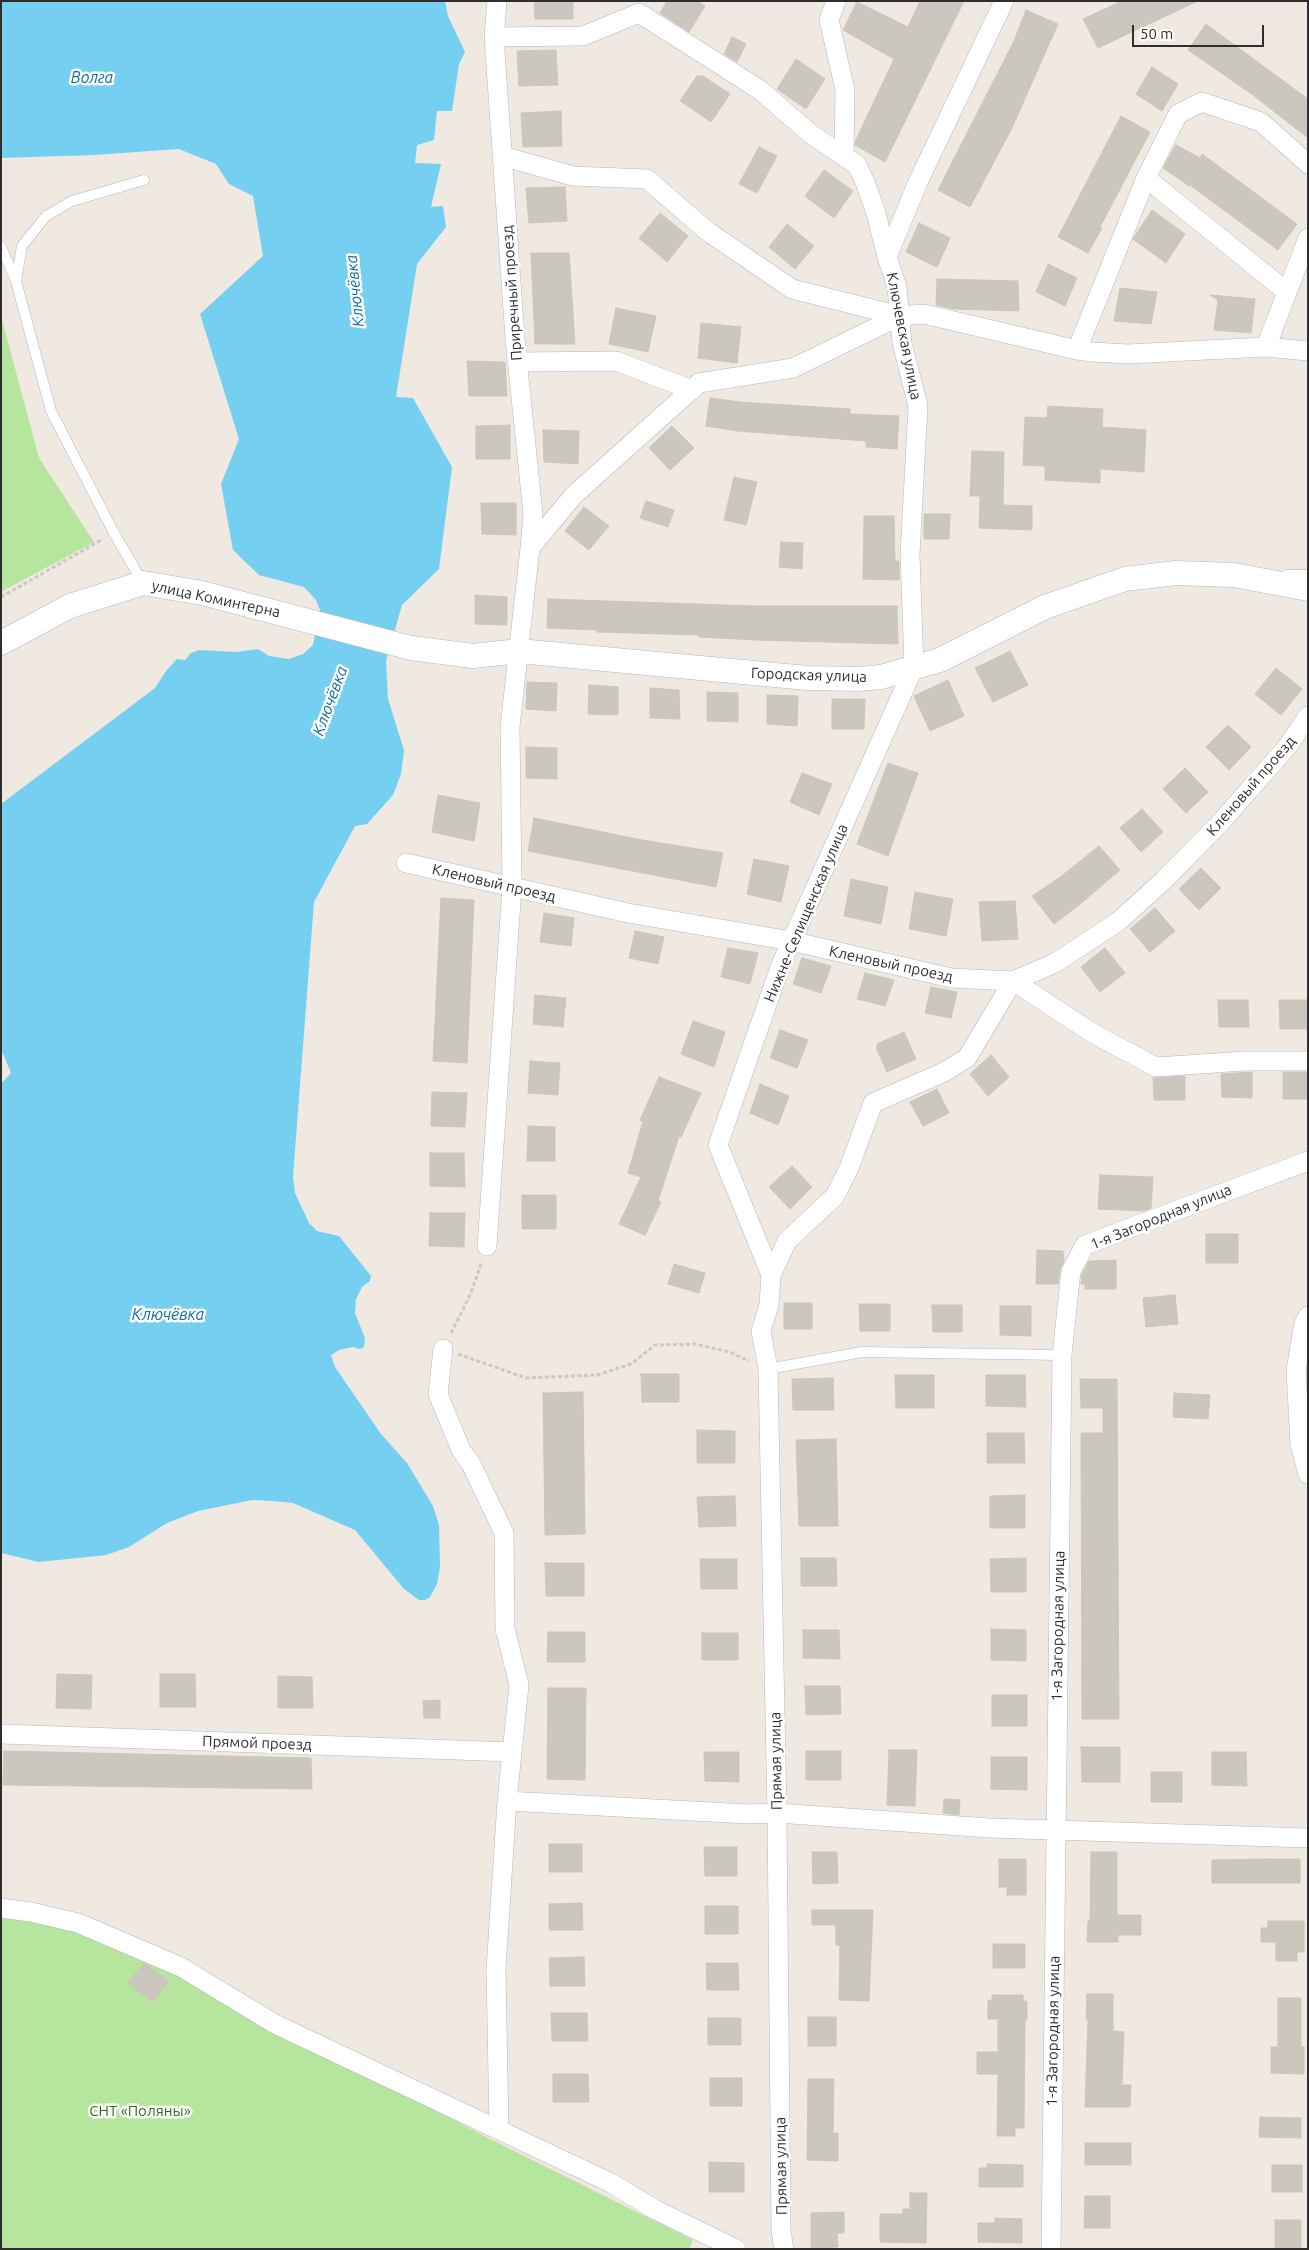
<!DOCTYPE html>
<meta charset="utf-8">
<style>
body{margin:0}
#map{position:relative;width:1309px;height:2250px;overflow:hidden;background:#efe9e1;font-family:Ubuntu,sans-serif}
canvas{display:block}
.frame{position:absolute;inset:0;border:2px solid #2e2e2e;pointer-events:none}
.scale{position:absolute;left:1132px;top:25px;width:132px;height:22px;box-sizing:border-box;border:2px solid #2e2e2e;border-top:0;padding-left:6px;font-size:15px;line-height:18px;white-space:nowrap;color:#2e2e2e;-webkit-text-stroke:4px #fff;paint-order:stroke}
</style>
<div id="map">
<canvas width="1309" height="2250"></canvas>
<div class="frame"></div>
<div class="scale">50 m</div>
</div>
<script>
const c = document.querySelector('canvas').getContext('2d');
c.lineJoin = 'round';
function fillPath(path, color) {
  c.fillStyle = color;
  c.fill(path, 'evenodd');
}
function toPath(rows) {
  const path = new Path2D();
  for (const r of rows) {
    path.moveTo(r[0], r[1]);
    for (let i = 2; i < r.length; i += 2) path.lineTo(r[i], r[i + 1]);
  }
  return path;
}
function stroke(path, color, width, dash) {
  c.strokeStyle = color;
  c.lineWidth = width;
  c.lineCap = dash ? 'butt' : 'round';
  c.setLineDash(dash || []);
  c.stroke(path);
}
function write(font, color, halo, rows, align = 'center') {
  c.font = font + ' Ubuntu,sans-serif';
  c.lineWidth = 5;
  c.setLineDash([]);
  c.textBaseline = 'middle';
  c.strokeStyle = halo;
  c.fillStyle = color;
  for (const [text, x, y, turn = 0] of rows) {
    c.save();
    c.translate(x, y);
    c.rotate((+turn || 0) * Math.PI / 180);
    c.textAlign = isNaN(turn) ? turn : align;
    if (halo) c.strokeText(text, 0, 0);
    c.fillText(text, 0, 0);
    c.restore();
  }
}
fillPath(toPath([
 [1,316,39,458,94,542,1,592],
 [1,1915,85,1933,178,1972,356,2073,386,2084,486,2137,693,2240,689,2249,1,2249]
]), '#b6e59e');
fillPath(toPath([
 [1,1,445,1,448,16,465,52,459,64,452,111,437,111,434,140,417,145,415,163,441,164,431,207,443,206,446,227,417,264,396,397,413,398,452,467,439,569,402,605,386,661,388,699,404,750,401,774,393,795,367,824,355,826,314,902,293,1176,295,1193,309,1223,317,1231,339,1236,371,1276,370,1281,362,1287,356,1299,355,1313,365,1338,364,1347,360,1349,353,1347,339,1350,331,1355,335,1367,381,1434,407,1463,433,1506,439,1525,440,1567,437,1584,430,1597,425,1600,419,1600,404,1589,355,1530,293,1503,273,1501,252,1500,198,1511,167,1523,129,1547,106,1555,39,1562,1,1553,1,1084,11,1073,1,1049,1,804,155,688,166,671,177,659,185,660,191,653,199,650,236,652,258,649,269,656,289,659,303,654,313,645,320,610,316,600,304,587,259,575,233,550,221,484,239,439,200,314,263,256,253,196,229,184,216,164,179,149,94,155,1,158]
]), '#75cff0');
const building = toPath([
 [534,1,573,1,573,19,535,19,534,1],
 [667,1,697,1,705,6,689,32,660,13,667,1],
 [920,1,964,1,885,162,855,145,856,140,894,59,843,30,857,2,908,27,920,1],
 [1122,1,1198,1,1098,48,1083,19,1122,1],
 [1026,10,1058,24,1011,130,970,207,938,190,1014,41,1026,10],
 [1206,24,1308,99,1308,138,1253,95,1188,50,1206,24],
 [732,37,746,44,737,62,724,54,732,37],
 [556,50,558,85,519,86,517,51,556,50],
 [796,59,825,79,806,109,777,89,796,59],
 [1152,67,1178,84,1162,111,1136,94,1152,67],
 [697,76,703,76,730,94,711,122,680,101,697,76],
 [561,111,562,146,523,147,521,113,561,111],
 [1121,116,1150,132,1100,227,1102,228,1088,253,1058,237,1121,116],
 [1176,145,1200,158,1202,154,1297,224,1278,250,1190,185,1189,186,1163,168,1176,145],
 [759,147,777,156,757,193,739,184,759,147],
 [824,170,853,191,834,218,805,196,824,170],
 [565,187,567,221,529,223,526,188,565,187],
 [1152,210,1185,234,1166,263,1133,239,1152,210],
 [660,213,688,236,667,262,639,238,660,213],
 [919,223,950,238,937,267,906,252,919,223],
 [787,224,814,246,795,269,769,247,787,224],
 [531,253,569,253,575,344,535,344,531,253],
 [1048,264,1077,278,1065,306,1036,292,1048,264],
 [937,279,1018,281,1019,311,953,309,936,305,937,279],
 [1120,288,1157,292,1151,324,1114,321,1120,288],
 [1210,295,1255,299,1251,333,1214,330,1218,300,1210,295],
 [616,308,656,316,648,352,609,344,616,308],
 [701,323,741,327,737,363,698,358,701,323],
 [467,361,505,362,507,396,469,396,467,361],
 [710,398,740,402,850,409,850,414,899,416,897,449,866,447,866,441,737,431,706,426,710,398],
 [1048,406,1103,409,1102,427,1146,430,1144,472,1100,469,1100,483,1045,480,1045,466,1023,465,1025,417,1047,418,1048,406],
 [510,425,510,459,476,459,476,426,510,425],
 [672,426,694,448,670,470,649,448,672,426],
 [543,430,579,431,578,464,544,462,543,430],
 [972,451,1004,452,1003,505,1032,506,1032,530,979,528,980,496,970,496,972,451],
 [734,477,757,482,746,525,724,520,734,477],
 [646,501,674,510,668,527,640,518,646,501],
 [481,503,516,503,516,535,482,534,481,503],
 [584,507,609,526,589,550,565,531,584,507],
 [924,514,950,514,949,539,924,539,924,514],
 [864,516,894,516,895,561,899,561,899,580,863,579,864,516],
 [781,542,803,543,802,569,779,567,781,542],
 [475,595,507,597,507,625,475,624,475,595],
 [548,599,755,606,897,606,898,644,755,640,699,637,699,635,597,632,597,630,547,628,548,599],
 [1010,651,1028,685,993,702,975,668,1010,651],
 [1276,668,1302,689,1281,715,1255,694,1276,668],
 [948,680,964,716,930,731,914,696,948,680],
 [527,682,557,683,556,711,526,709,527,682],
 [589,685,618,687,618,715,588,714,589,685],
 [650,688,679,690,680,719,650,718,650,688],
 [707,692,738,693,738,722,707,721,707,692],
 [767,695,798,696,797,726,767,724,767,695],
 [832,699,865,699,864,729,832,729,832,699],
 [1228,725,1251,747,1229,770,1206,747,1228,725],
 [526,747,557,748,557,779,526,778,526,747],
 [888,763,918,773,888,856,857,844,888,763],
 [1185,768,1208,792,1186,813,1163,789,1185,768],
 [802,773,832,784,819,815,790,802,802,773],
 [438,795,480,803,474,841,432,832,438,795],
 [1142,809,1163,832,1141,852,1120,828,1142,809],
 [534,818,642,840,723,853,716,887,528,851,534,818],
 [1099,846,1120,870,1079,905,1054,924,1032,896,1059,878,1099,846],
 [754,859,789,866,781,902,747,894,754,859],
 [1201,868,1221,888,1199,910,1179,889,1201,868],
 [851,879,888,887,881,924,844,916,851,879],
 [915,892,953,899,946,936,909,929,915,892],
 [441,898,474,900,467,1063,433,1061,441,898],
 [1015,901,1018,939,982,941,979,902,1015,901],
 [1155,908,1175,931,1150,952,1130,929,1155,908],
 [544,913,574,918,571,946,540,942,544,913],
 [635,931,664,937,658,964,629,958,635,931],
 [728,948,758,953,750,984,721,977,728,948],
 [1105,948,1125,973,1100,992,1081,967,1105,948],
 [802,958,831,966,821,993,793,984,802,958],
 [865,973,894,980,885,1006,857,999,865,973],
 [931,987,957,992,951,1018,925,1013,931,987],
 [535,995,566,998,563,1027,533,1024,535,995],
 [1218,1000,1248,1000,1249,1027,1219,1027,1218,1000],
 [1279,1000,1308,1000,1308,1029,1280,1029,1279,1000],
 [693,1021,725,1032,714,1067,681,1054,693,1021],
 [780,1030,808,1040,797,1068,770,1058,780,1030],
 [904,1032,916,1059,887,1072,877,1050,877,1044,904,1032],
 [991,1055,1009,1077,988,1096,970,1074,991,1055],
 [530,1061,560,1063,558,1095,528,1093,530,1061],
 [1252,1072,1252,1098,1222,1097,1221,1074,1252,1072],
 [1283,1072,1308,1072,1308,1099,1283,1099,1283,1072],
 [1185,1076,1185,1100,1154,1100,1153,1078,1185,1076],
 [659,1077,701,1093,681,1137,679,1136,658,1201,661,1202,645,1235,619,1224,641,1177,628,1173,643,1121,640,1120,659,1077],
 [760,1084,789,1096,778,1125,750,1113,760,1084],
 [937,1089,949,1113,923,1126,910,1102,937,1089],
 [432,1092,467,1093,465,1127,431,1126,432,1092],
 [528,1126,555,1127,555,1161,527,1161,528,1126],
 [430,1153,464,1153,465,1187,430,1186,430,1153],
 [792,1166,812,1187,790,1209,769,1187,792,1166],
 [1100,1175,1153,1177,1151,1208,1144,1211,1098,1209,1100,1175],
 [522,1195,556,1195,556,1229,522,1229,522,1195],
 [430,1213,465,1213,464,1247,429,1246,430,1213],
 [1206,1234,1238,1234,1238,1263,1206,1263,1206,1234],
 [1037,1250,1063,1251,1064,1261,1060,1269,1058,1284,1036,1284,1037,1250],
 [1116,1260,1116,1289,1085,1289,1085,1284,1081,1284,1082,1274,1089,1261,1116,1260],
 [674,1264,705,1273,699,1293,668,1284,674,1264],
 [1175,1295,1178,1324,1146,1327,1143,1298,1175,1295],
 [784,1303,812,1303,812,1329,784,1329,784,1303],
 [859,1304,890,1304,890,1331,860,1331,859,1304],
 [932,1305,962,1305,962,1332,933,1332,932,1305],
 [1000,1306,1031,1306,1031,1336,1000,1335,1000,1306],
 [641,1374,679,1374,679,1402,642,1402,641,1374],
 [895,1375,934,1375,934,1408,896,1408,895,1375],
 [986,1375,1025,1375,1026,1407,986,1406,986,1375],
 [833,1378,834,1410,793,1410,792,1379,833,1378],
 [1080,1379,1117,1379,1119,1719,1082,1719,1081,1433,1103,1433,1103,1408,1081,1408,1080,1379],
 [583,1392,585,1534,545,1535,543,1393,583,1392],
 [1174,1393,1210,1395,1208,1419,1173,1417,1174,1393],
 [697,1430,735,1431,735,1463,697,1463,697,1430],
 [987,1433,1024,1433,1025,1463,987,1463,987,1433],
 [836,1439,838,1526,799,1526,796,1440,836,1439],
 [1025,1495,1025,1528,990,1528,990,1496,1025,1495],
 [735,1496,736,1526,699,1527,697,1497,735,1496],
 [801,1558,836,1558,837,1586,801,1586,801,1558],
 [1026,1558,1026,1592,991,1592,990,1559,1026,1558],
 [700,1559,737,1559,737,1589,701,1589,700,1559],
 [545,1563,584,1563,584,1596,546,1596,545,1563],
 [991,1629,1026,1630,1026,1661,991,1660,991,1629],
 [803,1630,839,1630,840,1659,803,1658,803,1630],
 [548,1632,585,1632,585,1662,547,1662,548,1632],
 [702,1633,738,1633,738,1660,702,1660,702,1633],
 [57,1674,92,1675,91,1709,56,1708,57,1674],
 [160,1674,195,1674,196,1707,160,1707,160,1674],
 [278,1676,312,1677,313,1708,278,1708,278,1676],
 [805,1686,840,1686,841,1714,806,1715,805,1686],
 [548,1688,586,1688,585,1780,547,1779,548,1688],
 [992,1695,1027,1695,1027,1726,992,1726,992,1695],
 [440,1700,440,1718,424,1718,423,1701,440,1700],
 [1081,1747,1120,1747,1120,1782,1082,1782,1081,1747],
 [889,1750,917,1750,915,1806,887,1805,889,1750],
 [4,1751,311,1758,312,1789,3,1785,4,1751],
 [806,1751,841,1751,841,1780,806,1780,806,1751],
 [704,1752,739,1752,739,1782,705,1781,704,1752],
 [1212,1752,1246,1752,1247,1786,1212,1785,1212,1752],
 [991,1757,1027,1757,1027,1790,991,1789,991,1757],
 [1151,1772,1182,1772,1182,1802,1151,1802,1151,1772],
 [944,1799,960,1800,959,1815,943,1813,944,1799],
 [549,1844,582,1844,582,1872,549,1872,549,1844],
 [704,1847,737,1847,737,1876,705,1876,704,1847],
 [812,1852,837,1852,838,1883,813,1884,812,1852],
 [1091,1852,1117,1852,1117,1915,1141,1915,1141,1935,1118,1935,1118,1942,1087,1942,1088,1921,1090,1921,1091,1852],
 [999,1859,1026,1859,1026,1895,1007,1895,1007,1887,999,1887,999,1859],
 [1264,1859,1300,1859,1300,1883,1212,1883,1212,1860,1264,1859],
 [582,1903,583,1930,549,1930,549,1904,582,1903],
 [705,1906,738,1906,738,1934,705,1934,705,1906],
 [812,1910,873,1910,869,2001,839,2000,840,1945,836,1945,836,1925,812,1925,812,1910],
 [1268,1921,1304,1921,1304,1952,1297,1952,1297,1961,1276,1961,1276,1942,1261,1942,1261,1928,1268,1928,1268,1921],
 [993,1944,1025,1944,1025,1968,993,1968,993,1944],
 [584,1957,585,1986,550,1986,549,1958,584,1957],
 [144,1963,169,1981,152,2002,128,1983,144,1963],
 [706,1963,738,1963,739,1990,707,1990,706,1963],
 [1087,1994,1113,1994,1113,2031,1124,2032,1122,2085,1131,2085,1130,2107,1085,2107,1088,2019,1086,2019,1087,1994],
 [992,1995,1023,1995,1023,2001,1027,2001,1027,2019,1025,2019,1024,2128,1015,2128,1015,2136,997,2136,998,2074,977,2074,977,2052,998,2052,998,2019,988,2019,988,2000,992,2001,992,1995],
 [1278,1998,1301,1998,1301,2047,1304,2047,1304,2074,1271,2073,1271,2047,1278,2047,1278,1998],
 [551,2013,587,2013,588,2041,552,2041,551,2013],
 [808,2017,836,2017,836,2046,808,2046,808,2017],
 [708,2018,741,2018,741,2045,708,2045,708,2018],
 [553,2074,588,2074,589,2102,553,2102,553,2074],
 [710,2078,742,2078,742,2106,710,2106,710,2078],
 [808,2079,834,2079,833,2133,838,2133,838,2161,807,2160,808,2079],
 [1260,2117,1301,2118,1301,2138,1259,2137,1260,2117],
 [1085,2143,1131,2143,1131,2165,1085,2165,1085,2143],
 [709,2162,744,2163,744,2192,709,2192,709,2162],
 [987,2164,1023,2165,1023,2187,979,2187,979,2168,987,2168,987,2164],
 [1272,2165,1302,2165,1302,2192,1272,2192,1272,2165],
 [910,2193,927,2193,926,2243,880,2242,880,2214,903,2214,903,2209,910,2209,910,2193],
 [1085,2196,1110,2196,1110,2228,1084,2228,1085,2196],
 [844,2212,844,2233,837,2233,838,2247,811,2248,811,2213,844,2212],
 [995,2218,1022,2219,1022,2243,978,2242,978,2223,995,2223,995,2218],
 [1275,2220,1301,2220,1301,2249,1275,2249,1275,2220]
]);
fillPath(building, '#cbc7bf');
stroke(building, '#cbc5ba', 1);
const service = toPath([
 [1,247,16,281],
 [1286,575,1308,575],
 [143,583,114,533,51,411,16,281,22,246,46,216,72,201,144,180],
 [768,1369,862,1352,1062,1355]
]);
const minor = toPath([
 [836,1,829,20,845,90,844,157],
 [494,37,497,1],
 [502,156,573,176,647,179,707,231,792,289,900,316],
 [1287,292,1146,178,1178,114,1202,102,1261,122,1308,164],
 [1266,347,1308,238],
 [1077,350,1146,178],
 [518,362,616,361,692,390],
 [530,548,533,514,515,339,494,37,583,36,639,13,760,90,812,135,857,165,865,182,876,213,887,257],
 [406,863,628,913,791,941,951,978,1013,981,1055,963,1119,921,1164,880,1220,823,1287,747,1308,716],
 [1013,981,1094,1034,1156,1067,1245,1061,1308,1061],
 [487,1246,512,887,510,727,530,548,574,495,699,383,793,368,900,316,924,314,1077,350,1093,352,1128,354,1266,347,1308,351],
 [771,1275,718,1145,780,967,914,667,910,554,918,406,902,343,897,287,887,257,918,182,1004,1],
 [1308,1316,1304,1323,1296,1370,1300,1444,1308,1474],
 [443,1349,438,1394,461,1450,471,1464,504,1533,505,1629,519,1685,507,1801,496,1969,499,2129],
 [1,1734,512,1752],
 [507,1801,748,1814,777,1813,989,1828,1308,1838],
 [1,1908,31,1912,78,1923,181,1967,275,2024,611,2183,654,2209,736,2249],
 [784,2249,781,2231,777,1813,768,1369,761,1331,769,1305,771,1275,787,1241,835,1196,849,1168,873,1103,944,1072,967,1058,1013,981],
 [1051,2249,1062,1355,1071,1271,1085,1245,1308,1161]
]);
const tertiary = toPath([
 [1,643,70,606,143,583,202,593,411,648,473,656,519,651,807,678,859,679,881,677,940,660,1045,607,1125,579,1176,573,1234,575,1308,589]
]);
stroke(service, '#b4b7c1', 11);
stroke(minor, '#b4b7c1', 20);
stroke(tertiary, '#b4b7c1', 25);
stroke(toPath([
 [1,597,103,539],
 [451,1333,471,1293,482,1261],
 [458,1354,526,1378,597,1375,631,1364,655,1345,695,1344,730,1352,749,1361]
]), '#c9c9c9', 3, [4, 2.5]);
stroke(service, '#fff', 10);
stroke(minor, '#fff', 19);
stroke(tertiary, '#fff', 24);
write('15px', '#2e2e2e', '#fff', [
 ["Приречный проезд",512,293,-94],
 ["Ключевская улица",904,336,79],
 ["улица Коминтерна",216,599,12],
 ["Городская улица",809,675,2],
 ["Кленовый проезд",1251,786,-49],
 ["Кленовый проезд",494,883,13],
 ["Нижне-Селищенская улица",806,913,-67],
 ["Кленовый проезд",891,964,12],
 ["1-я Загородная улица",1161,1217,-22],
 ["1-я Загородная улица",1058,1626,-89],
 ["Прямой проезд",257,1743,2],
 ["Прямая улица",776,1761,-91],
 ["1-я Загородная улица",1053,2031,-89],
 ["Прямая улица",781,2166,-91]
]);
write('15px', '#2c6e1b', '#fff', [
 ["СНТ «Поляны»",140,2111]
]);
write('italic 16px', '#0d6fa3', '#fff', [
 ["Волга",92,78],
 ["Ключёвка",355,291,-96],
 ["Ключёвка",330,701,-70],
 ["Ключёвка",168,1315]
]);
</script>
